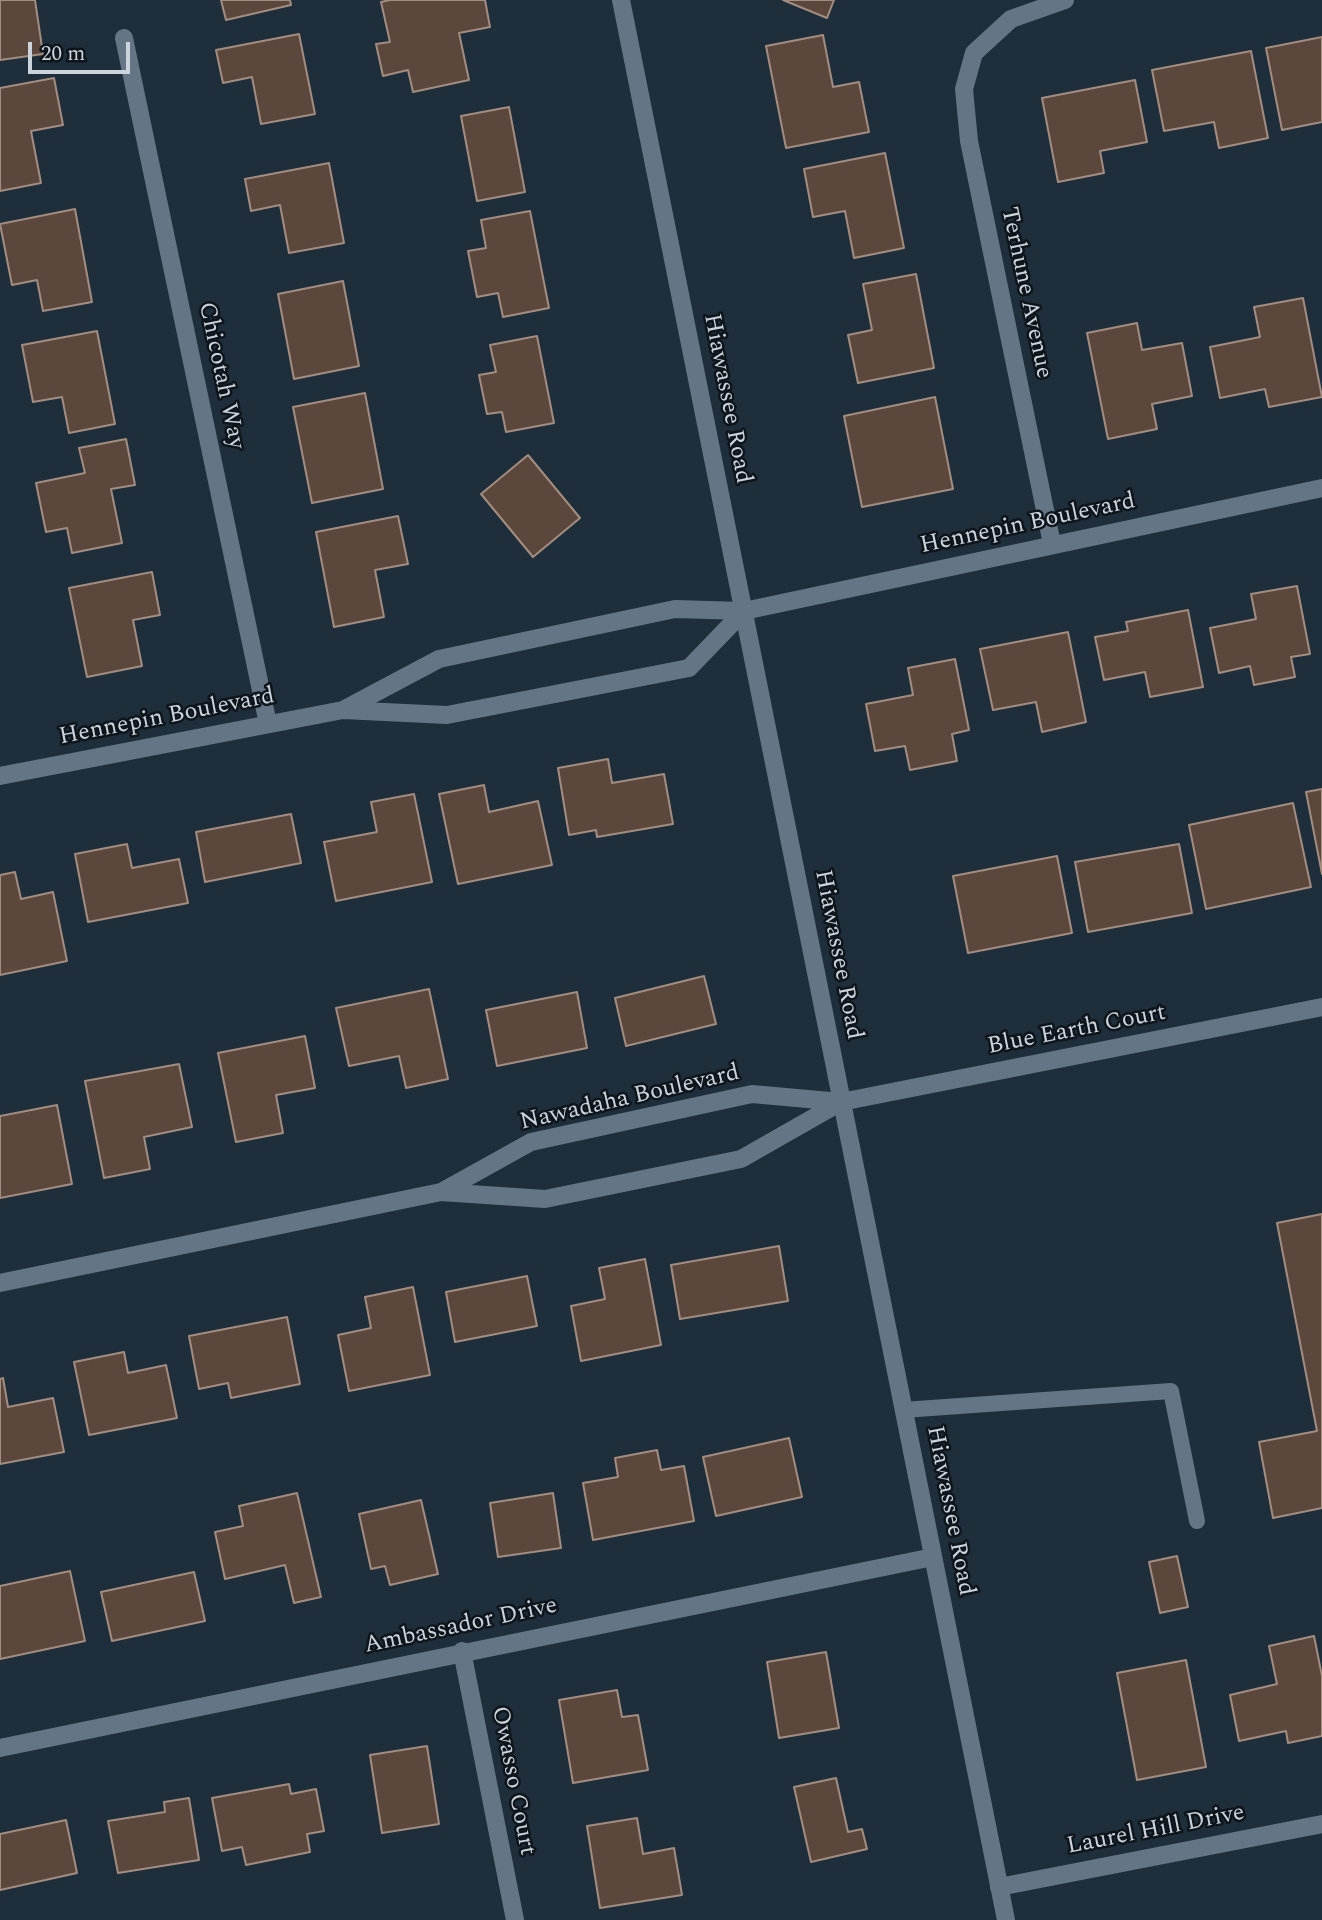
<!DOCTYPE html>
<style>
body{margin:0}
#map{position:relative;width:1322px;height:1920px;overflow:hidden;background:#1e2e3b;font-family:Spectral,serif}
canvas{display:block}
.scale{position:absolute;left:28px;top:42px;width:102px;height:32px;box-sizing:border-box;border:4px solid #cbd4dd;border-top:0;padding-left:9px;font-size:21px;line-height:24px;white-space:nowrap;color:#cbd4dd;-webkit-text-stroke:5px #0e151b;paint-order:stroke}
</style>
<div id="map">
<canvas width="1322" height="1920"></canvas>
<div class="scale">20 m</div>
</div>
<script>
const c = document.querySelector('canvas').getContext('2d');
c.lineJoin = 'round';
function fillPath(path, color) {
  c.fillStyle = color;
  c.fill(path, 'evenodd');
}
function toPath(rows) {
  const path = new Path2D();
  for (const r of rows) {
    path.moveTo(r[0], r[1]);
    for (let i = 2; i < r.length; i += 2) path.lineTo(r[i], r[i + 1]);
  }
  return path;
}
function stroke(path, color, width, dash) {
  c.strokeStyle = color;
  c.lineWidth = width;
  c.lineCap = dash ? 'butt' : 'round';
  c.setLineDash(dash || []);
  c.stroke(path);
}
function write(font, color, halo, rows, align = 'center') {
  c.font = font + ' Spectral,serif';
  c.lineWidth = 5;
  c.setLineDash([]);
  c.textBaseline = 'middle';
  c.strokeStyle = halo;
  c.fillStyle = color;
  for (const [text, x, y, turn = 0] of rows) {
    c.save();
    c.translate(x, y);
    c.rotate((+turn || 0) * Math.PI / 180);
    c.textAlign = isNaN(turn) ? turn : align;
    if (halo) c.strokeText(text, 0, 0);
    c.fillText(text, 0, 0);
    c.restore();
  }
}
const building = toPath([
 [0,0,35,0,43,54,0,60,0,0],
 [221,0,290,0,291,5,226,20,221,0],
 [390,0,485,0,490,27,459,33,469,80,413,92,408,70,383,76,376,44,390,42,381,2,390,0],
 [783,0,834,0,827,18,783,0],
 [299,34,315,114,261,124,252,77,223,83,216,50,299,34],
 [823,35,833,87,859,82,869,132,786,148,766,46,823,35],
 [1322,37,1322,122,1282,130,1266,48,1322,37],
 [1251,51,1268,138,1219,148,1214,122,1164,131,1152,70,1251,51],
 [54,78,63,125,31,131,41,183,0,191,0,88,54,78],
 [1135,80,1147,142,1100,151,1104,173,1058,182,1042,98,1135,80],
 [509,107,525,192,477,201,461,116,509,107],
 [885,153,904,248,854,258,845,211,813,217,804,169,885,153],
 [329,163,344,243,289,253,280,205,251,211,245,179,329,163],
 [75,209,92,302,43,311,37,280,12,285,0,224,75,209],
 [530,211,549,308,503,317,498,293,477,297,468,251,486,248,481,220,530,211],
 [916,274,934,368,858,383,848,335,872,330,863,284,916,274],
 [343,281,359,366,294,379,278,294,343,281],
 [1303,298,1322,397,1269,407,1265,389,1220,398,1210,347,1260,337,1254,307,1303,298],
 [1137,323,1142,350,1182,343,1192,396,1152,404,1157,429,1108,439,1087,333,1137,323],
 [97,331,115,424,69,433,62,397,33,402,22,345,97,331],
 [537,336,554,423,506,432,502,412,487,414,479,375,496,372,490,345,537,336],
 [365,393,383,489,312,503,293,407,365,393],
 [935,397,953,489,862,507,844,416,935,397],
 [126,439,135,485,111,489,122,543,72,553,67,528,46,532,36,483,85,473,79,448,126,439],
 [528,455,580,518,533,557,481,494,528,455],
 [398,516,408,564,375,570,384,617,334,627,316,532,398,516],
 [152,572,160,615,133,620,142,666,87,677,69,588,152,572],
 [1297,586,1310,654,1291,657,1295,677,1254,685,1250,666,1219,673,1210,628,1256,619,1251,594,1297,586],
 [1188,610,1203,687,1150,697,1145,672,1104,680,1095,637,1128,631,1126,622,1188,610],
 [1068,632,1086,722,1042,732,1036,702,993,710,980,649,1068,632],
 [955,659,969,730,952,734,957,761,910,770,905,746,875,751,866,704,913,695,908,668,955,659],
 [608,759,612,783,664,774,673,824,597,837,596,830,569,835,558,768,608,759],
 [484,785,489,812,538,801,552,865,458,884,439,794,484,785],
 [1322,789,1322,874,1306,792,1322,789],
 [414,794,432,882,336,901,324,842,377,832,371,802,414,794],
 [1293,803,1311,887,1206,909,1189,825,1293,803],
 [291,814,301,863,205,882,196,832,291,814],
 [127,844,132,868,179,859,188,903,88,922,75,854,127,844],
 [1179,844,1192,913,1088,932,1075,862,1179,844],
 [1057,856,1072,933,968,953,953,876,1057,856],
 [15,872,21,899,53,892,67,961,0,975,0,875,15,872],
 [704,976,716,1024,626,1046,615,998,704,976],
 [429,989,448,1079,406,1088,399,1056,349,1066,336,1008,429,989],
 [577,992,587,1048,497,1066,486,1010,577,992],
 [305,1036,315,1088,276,1095,283,1133,236,1142,218,1053,305,1036],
 [179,1064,192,1127,144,1137,150,1169,104,1178,85,1081,179,1064],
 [57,1105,72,1184,0,1198,0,1116,57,1105],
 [1322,1214,1322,1508,1273,1518,1259,1442,1317,1431,1277,1223,1322,1214],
 [779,1246,788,1301,680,1319,671,1265,779,1246],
 [645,1259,661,1345,581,1361,571,1306,605,1299,599,1268,645,1259],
 [527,1276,537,1326,455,1342,446,1292,527,1276],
 [413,1287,430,1375,349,1391,338,1335,371,1328,365,1297,413,1287],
 [287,1317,300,1384,231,1398,228,1383,199,1389,189,1336,287,1317],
 [124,1352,128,1373,166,1365,177,1418,89,1435,74,1362,124,1352],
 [3,1378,8,1407,53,1398,64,1452,0,1464,0,1379,3,1378],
 [789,1438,802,1497,716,1516,703,1457,789,1438],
 [657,1450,661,1470,684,1466,694,1521,593,1540,583,1483,618,1477,615,1458,657,1450],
 [297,1493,321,1597,294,1603,285,1565,225,1579,215,1532,243,1526,239,1506,297,1493],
 [553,1493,561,1548,498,1557,490,1503,553,1493],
 [421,1500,438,1574,390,1585,385,1566,371,1569,359,1514,421,1500],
 [1177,1556,1188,1607,1160,1613,1149,1562,1177,1556],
 [70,1571,85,1641,0,1659,0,1586,70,1571],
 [194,1572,205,1621,112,1641,101,1592,194,1572],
 [1314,1636,1322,1676,1322,1736,1288,1743,1286,1731,1239,1741,1230,1695,1277,1684,1269,1646,1314,1636],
 [826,1652,839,1728,779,1738,767,1662,826,1652],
 [1186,1660,1206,1767,1137,1780,1117,1673,1186,1660],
 [617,1690,622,1717,638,1715,648,1770,573,1783,559,1700,617,1690],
 [427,1746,439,1824,382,1833,370,1755,427,1746],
 [836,1778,848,1832,862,1829,867,1849,811,1862,794,1787,836,1778],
 [289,1784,291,1794,316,1789,324,1831,307,1834,310,1852,246,1865,242,1847,222,1851,212,1798,289,1784],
 [189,1798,199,1860,118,1873,108,1821,165,1812,164,1802,189,1798],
 [637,1818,643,1854,674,1848,682,1895,600,1908,587,1826,637,1818],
 [66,1820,77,1873,0,1890,0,1834,66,1820]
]);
fillPath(building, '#5b473c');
stroke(building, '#a38d80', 2);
stroke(toPath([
 [903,1410,1171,1391,1197,1521]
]), '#647585', 16);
stroke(toPath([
 [124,38,268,724],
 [1052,544,969,141,964,89,974,53,1011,19,1065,0],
 [343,710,439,659,675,609,744,611,1322,488],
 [0,776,343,710,447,715,689,668,744,611],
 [441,1192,531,1142,752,1094,841,1102,1322,1007],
 [0,1283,441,1192,545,1199,741,1159,841,1102],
 [462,1651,515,1920],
 [0,1748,933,1557],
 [999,1887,1322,1824]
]), '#647585', 18);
stroke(toPath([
 [621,0,1006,1920]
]), '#647585', 18);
write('24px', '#cbd4dd', '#0e151b', [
 ["Terhune Avenue",1025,293,78],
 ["Chicotah Way",220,376,78],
 ["Hiawassee Road",726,399,79],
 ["Hennepin Boulevard",1028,525,-12],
 ["Hennepin Boulevard",167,718,-11],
 ["Hiawassee Road",837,955,79],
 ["Blue Earth Court",1077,1031,-11],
 ["Nawadaha Boulevard",630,1099,-13],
 ["Hiawassee Road",949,1511,79],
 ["Ambassador Drive",461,1627,-12],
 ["Owasso Court",512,1781,79],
 ["Laurel Hill Drive",1156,1831,-11]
]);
</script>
